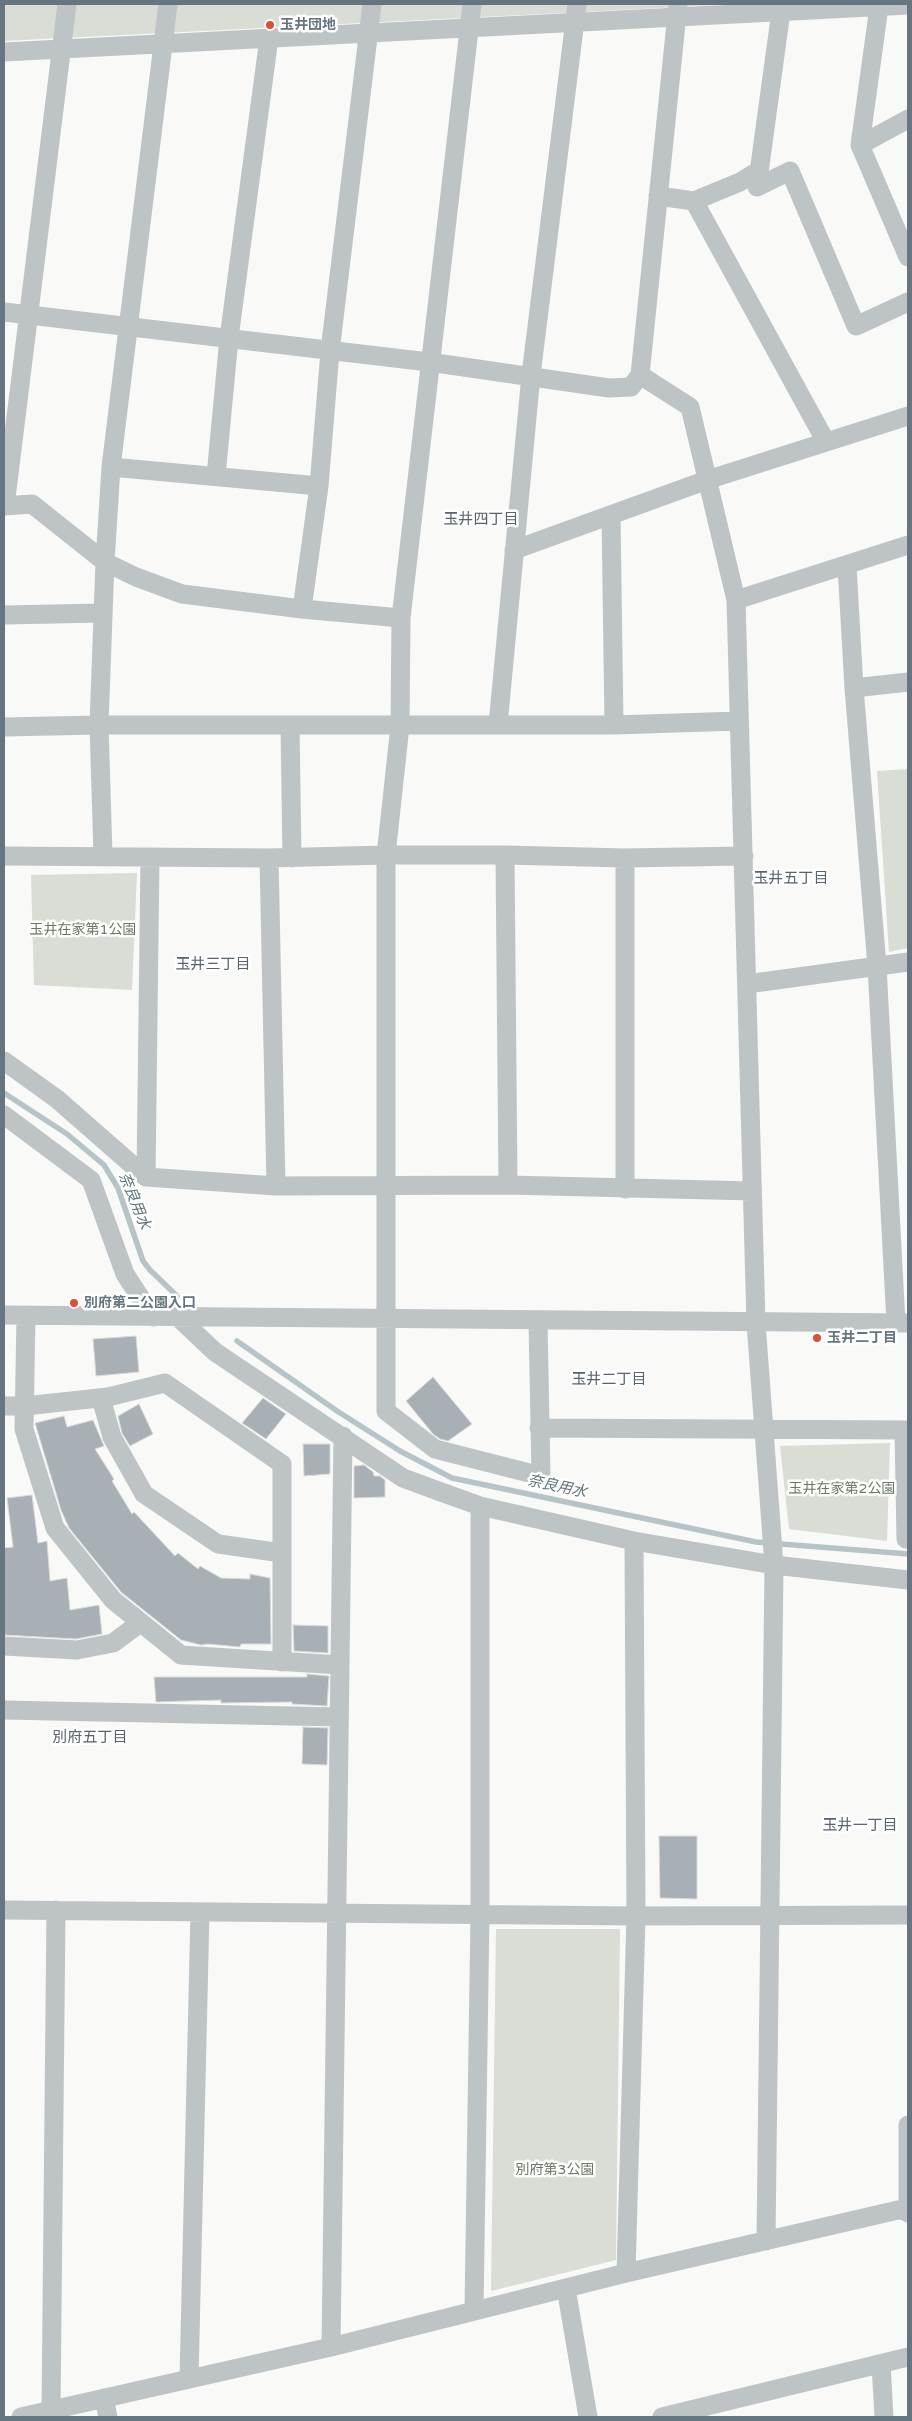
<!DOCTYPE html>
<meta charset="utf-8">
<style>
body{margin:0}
#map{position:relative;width:912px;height:2421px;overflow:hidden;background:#f9f9f7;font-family:"Varela Round",sans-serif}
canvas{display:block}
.frame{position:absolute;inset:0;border:5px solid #667680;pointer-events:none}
</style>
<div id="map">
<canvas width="912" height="2421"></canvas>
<div class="frame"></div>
</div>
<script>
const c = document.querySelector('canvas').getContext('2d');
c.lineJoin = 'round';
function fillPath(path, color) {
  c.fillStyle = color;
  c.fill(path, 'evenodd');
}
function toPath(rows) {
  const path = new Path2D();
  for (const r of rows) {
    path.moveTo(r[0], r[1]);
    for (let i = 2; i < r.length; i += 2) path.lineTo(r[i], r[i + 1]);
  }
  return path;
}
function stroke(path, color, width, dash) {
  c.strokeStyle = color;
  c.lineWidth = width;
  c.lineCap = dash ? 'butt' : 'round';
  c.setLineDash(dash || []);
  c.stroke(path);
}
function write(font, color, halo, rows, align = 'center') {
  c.font = font + ' "Varela Round","Noto Sans JP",sans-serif';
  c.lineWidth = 5;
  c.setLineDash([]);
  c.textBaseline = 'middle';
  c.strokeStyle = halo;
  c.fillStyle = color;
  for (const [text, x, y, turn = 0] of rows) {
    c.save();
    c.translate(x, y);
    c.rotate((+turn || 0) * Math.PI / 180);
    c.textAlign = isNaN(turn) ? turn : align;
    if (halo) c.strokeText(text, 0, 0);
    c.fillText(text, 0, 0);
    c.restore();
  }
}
fillPath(toPath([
 [4,4,741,4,4,41],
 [908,769,908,948,889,952,877,771],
 [137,873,132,990,34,985,31,875],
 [890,1443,887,1541,789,1529,780,1446],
 [496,1929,620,1929,616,2260,491,2291]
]), '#d9ddd6');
stroke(toPath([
 [4,1093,67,1134,104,1165,118,1188,143,1261,150,1270,177,1296],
 [237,1341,337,1411,400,1451,452,1478,756,1542,908,1554]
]), '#b7c4c7', 5.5);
const building = toPath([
 [136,1336,139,1372,96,1376,93,1339,136,1336],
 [433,1377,472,1424,448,1441,440,1439,433,1434,406,1401,433,1377],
 [263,1398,286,1414,266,1439,242,1423,263,1398],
 [139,1404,153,1434,130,1446,122,1433,118,1416,139,1404],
 [64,1416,67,1427,93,1420,104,1446,95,1449,114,1479,112,1481,132,1514,134,1512,175,1556,178,1553,198,1569,200,1566,221,1578,250,1579,250,1574,270,1578,271,1644,241,1644,240,1647,208,1644,201,1645,181,1640,121,1592,69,1528,61,1510,35,1423,64,1416],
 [303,1444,330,1444,330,1474,304,1476,303,1444],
 [364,1465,373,1472,374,1476,380,1476,385,1480,385,1497,354,1498,354,1466,364,1465],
 [32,1495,38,1543,47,1541,50,1581,67,1578,70,1610,99,1605,102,1634,76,1639,4,1635,4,1548,13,1547,7,1498,32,1495],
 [293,1625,328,1626,328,1653,294,1651,293,1625],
 [307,1674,329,1676,327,1706,292,1704,292,1702,221,1703,221,1700,156,1702,154,1677,307,1677,307,1674],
 [303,1727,328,1728,327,1765,302,1764,303,1727],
 [659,1836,697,1836,697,1899,660,1898,659,1836]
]);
fillPath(building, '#a8b0b6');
stroke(building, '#dbdad9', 1);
stroke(toPath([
 [472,4,401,618,400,726,386,855,386,1411,435,1449,541,1476,538,1321],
 [879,7,860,145,908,119],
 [4,52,908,5],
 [860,145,908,257],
 [757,187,782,4],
 [658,196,694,201,826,442],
 [694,201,740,182,753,174,757,187,790,171,856,326,908,302],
 [4,312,429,362,609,388,631,387,640,375,678,4],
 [640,375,690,407,736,600,756,1323,774,1565,766,2241],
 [111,467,319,486],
 [216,476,229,338,269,38],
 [4,506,32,504,105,562,136,577,182,594,302,609,401,618],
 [5,506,67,4],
 [611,515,614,725],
 [514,550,707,480,908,416],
 [847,566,854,688,877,966,896,1323],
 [736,600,908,545],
 [302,609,319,486,330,351,372,4],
 [4,615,103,613],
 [854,688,908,682],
 [290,725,292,858],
 [498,725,531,375,577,4],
 [4,727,99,725,614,725,739,721],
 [103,855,99,725,105,562,111,467,168,4],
 [505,855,508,1185],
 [4,856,269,858,386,855,505,855,625,858,744,856],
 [269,858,276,1186],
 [747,984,908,962],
 [4,1061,57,1099,146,1177,276,1186,508,1185,752,1191],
 [4,1115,91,1180,125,1274,153,1317],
 [146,1177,150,857],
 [625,1189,625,858],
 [4,1315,908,1323],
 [26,1316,24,1429,55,1528,113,1600,181,1655,340,1665],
 [178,1317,215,1352,403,1478,441,1492,480,1506,634,1541,774,1565,908,1580],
 [101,1398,112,1437,144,1494,218,1544,282,1553],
 [4,1406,25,1406,108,1397,165,1383,282,1464,282,1662],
 [539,1428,908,1430],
 [904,1430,906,1539,908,1539],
 [4,1646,77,1650,113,1643,140,1623],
 [4,1710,339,1717],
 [4,1910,636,1916,908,1915],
 [908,2125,908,2213],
 [626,2273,636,1916,634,1541],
 [566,2288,588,2417],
 [474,2310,480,1915,480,1506],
 [331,2347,343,1436],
 [881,2364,884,2417],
 [189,2379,200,1912],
 [104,2398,108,2417],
 [51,2410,56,1910],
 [21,2417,331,2347,626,2273,898,2210,908,2211],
 [662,2417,908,2357]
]), '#bec3c6', 19);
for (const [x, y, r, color] of [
 [270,25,5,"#d95136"],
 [74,1303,5,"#d95136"],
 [817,1338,5,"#d95136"]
]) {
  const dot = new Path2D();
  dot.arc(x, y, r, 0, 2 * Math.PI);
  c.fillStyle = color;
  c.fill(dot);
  stroke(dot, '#fff', 2);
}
write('bold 14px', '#667680', '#fff', [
 ["玉井団地",280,25],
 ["別府第二公園入口",84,1303],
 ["玉井二丁目",827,1338]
], 'left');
write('14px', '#697864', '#fff', [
 ["玉井在家第1公園",83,930],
 ["玉井在家第2公園",842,1489],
 ["別府第3公園",555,2170]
]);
write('15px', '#57646b', '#fff', [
 ["玉井四丁目",481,520],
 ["玉井五丁目",791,879],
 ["玉井三丁目",213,965],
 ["玉井二丁目",609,1380],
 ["別府五丁目",90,1738],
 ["玉井一丁目",860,1826]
]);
write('italic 15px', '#60757a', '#fff', [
 ["奈良用水",134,1201,68],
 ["奈良用水",557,1487,12]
]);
</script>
